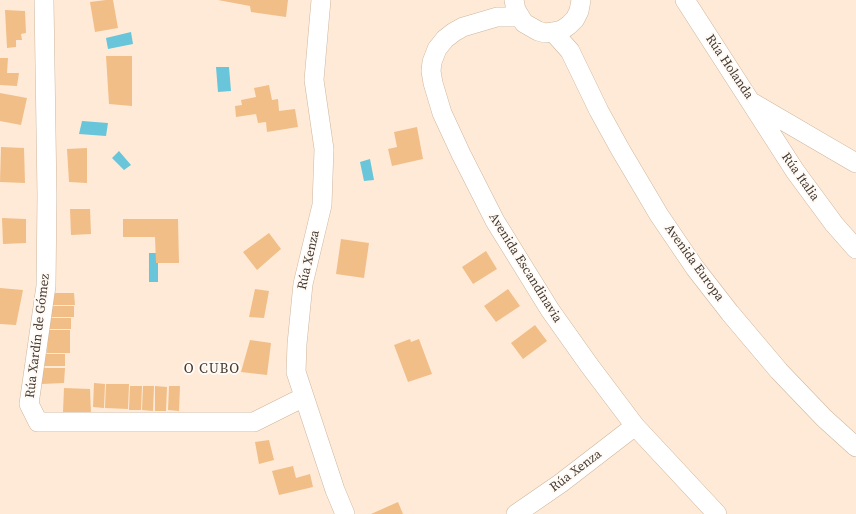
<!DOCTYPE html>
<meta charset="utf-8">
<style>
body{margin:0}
canvas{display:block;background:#feead6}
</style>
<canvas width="856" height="514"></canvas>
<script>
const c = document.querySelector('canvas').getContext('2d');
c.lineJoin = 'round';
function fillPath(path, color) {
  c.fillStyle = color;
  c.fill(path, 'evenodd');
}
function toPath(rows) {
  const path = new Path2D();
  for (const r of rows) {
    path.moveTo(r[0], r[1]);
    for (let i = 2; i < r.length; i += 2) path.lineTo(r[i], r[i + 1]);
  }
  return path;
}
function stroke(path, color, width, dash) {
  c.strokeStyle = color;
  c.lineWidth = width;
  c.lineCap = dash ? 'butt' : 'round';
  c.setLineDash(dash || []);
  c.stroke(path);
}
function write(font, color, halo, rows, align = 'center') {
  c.font = font + ' "Source Serif 4",serif';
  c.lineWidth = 4;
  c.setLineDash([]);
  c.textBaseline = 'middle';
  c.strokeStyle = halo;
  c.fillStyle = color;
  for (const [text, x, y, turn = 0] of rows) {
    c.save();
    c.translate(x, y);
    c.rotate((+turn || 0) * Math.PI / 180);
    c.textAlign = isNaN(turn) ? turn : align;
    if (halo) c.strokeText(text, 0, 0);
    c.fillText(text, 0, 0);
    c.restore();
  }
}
fillPath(toPath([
 [131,32,133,44,108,49,106,38],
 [216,67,229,67,231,91,218,92],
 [82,121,108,123,106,136,79,134],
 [119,151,131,165,124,170,112,158],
 [370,159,374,180,364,181,360,162],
 [149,253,158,253,158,282,149,282]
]), '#69c5d9');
fillPath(toPath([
 [106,0,113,0,118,28,95,32,90,2],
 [218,0,288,0,286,17,251,12,250,6],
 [5,10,25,11,26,33,21,34,22,40,16,40,16,47,7,48],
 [106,56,132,56,132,106,109,104],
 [0,58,8,58,7,73,19,73,17,86,0,85],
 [269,85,272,100,278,99,279,111,295,109,298,127,267,132,266,122,258,123,256,114,236,117,235,106,242,105,241,100,256,97,254,88],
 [0,93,27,98,21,125,0,121],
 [417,127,423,159,392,166,388,149,397,147,394,132],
 [1,147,24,148,25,183,0,182],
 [87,148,87,183,69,182,67,149],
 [70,209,90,209,91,234,71,235],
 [2,218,26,219,26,243,3,244],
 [123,219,178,219,179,263,156,263,155,237,123,237],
 [269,233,281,249,257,270,243,252],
 [341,239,369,243,364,278,336,274],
 [486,251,497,269,473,284,462,267],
 [0,288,23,290,16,325,0,324],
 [255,289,269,291,264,318,249,317],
 [508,289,520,306,496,322,484,306],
 [52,293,74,293,75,305,52,305],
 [51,306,74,306,74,317,51,317],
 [48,318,71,318,71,329,48,329],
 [535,325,547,341,523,359,511,343],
 [48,330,70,330,70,353,47,353],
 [410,339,411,342,419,339,432,374,408,382,394,345],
 [250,340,271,343,267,375,241,372],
 [42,354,65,354,65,366,42,366],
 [42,368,65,368,64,383,42,384],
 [94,383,105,384,104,408,93,407],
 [106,384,129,384,128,409,105,408],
 [130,386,142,386,141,410,129,410],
 [143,386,154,386,153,411,142,410],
 [155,386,167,387,166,411,155,411],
 [169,386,180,386,179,411,168,410],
 [64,388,90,389,91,413,63,412],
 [269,440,274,460,259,464,255,442],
 [293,466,296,478,310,474,313,487,279,495,272,471],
 [398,502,403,514,371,514]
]), '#f1be88');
const minor = toPath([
 [44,0,47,196,46,286,29,404,38,422,254,422,304,397],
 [321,0,314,80,324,149,322,205,303,284,297,344,296,372,335,490,345,514],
 [514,0,516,10,524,23,538,31,545,33,553,32,562,30,569,25,575,19,579,11,581,0],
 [685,0,795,171,834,224,856,249],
 [519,17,497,17,463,27,454,32,445,39,437,49,432,62,431,71,433,83,442,113,461,154,495,221,550,310,589,365,635,426,717,514],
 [553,32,570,51,599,111,620,149,659,215,695,268,730,313,779,371,824,418,856,447],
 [753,103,856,163],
 [516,514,561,483,635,426]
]);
stroke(minor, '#ceb69e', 20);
stroke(minor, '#fff', 19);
write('13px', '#43392f', '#fffaf5', [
 ["Rúa Holanda",729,67,56],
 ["Rúa Italia",800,177,55],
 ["Rúa Xenza",309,260,-77],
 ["Avenida Europa",694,263,54],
 ["Avenida Escandinavia",525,268,58],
 ["Rúa Xardín de Gómez",38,336,-83],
 ["Rúa Xenza",576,471,-37]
]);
c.letterSpacing = '1px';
write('14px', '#43392f', '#fffaf5', [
 ["O CUBO",212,369]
]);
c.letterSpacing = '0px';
</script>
